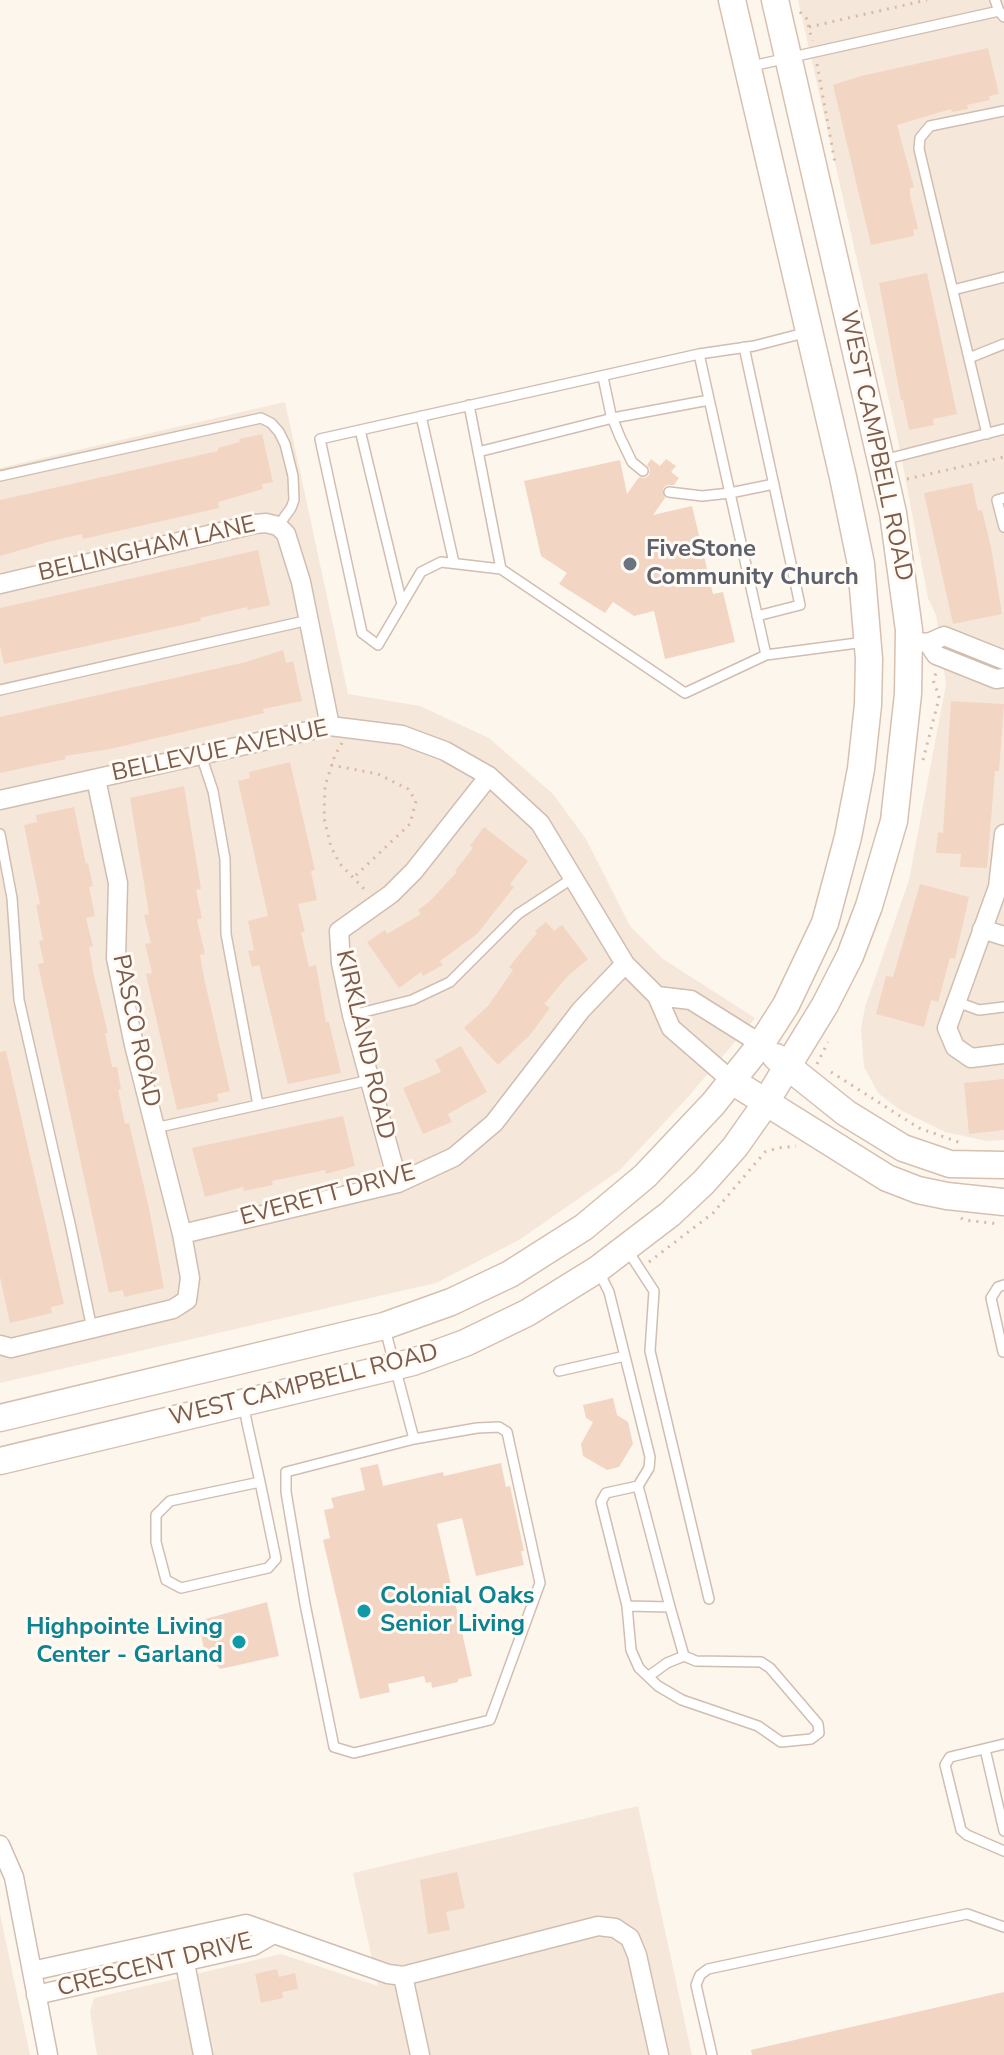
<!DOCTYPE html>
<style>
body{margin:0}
canvas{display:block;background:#fdf6ec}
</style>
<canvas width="1004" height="2055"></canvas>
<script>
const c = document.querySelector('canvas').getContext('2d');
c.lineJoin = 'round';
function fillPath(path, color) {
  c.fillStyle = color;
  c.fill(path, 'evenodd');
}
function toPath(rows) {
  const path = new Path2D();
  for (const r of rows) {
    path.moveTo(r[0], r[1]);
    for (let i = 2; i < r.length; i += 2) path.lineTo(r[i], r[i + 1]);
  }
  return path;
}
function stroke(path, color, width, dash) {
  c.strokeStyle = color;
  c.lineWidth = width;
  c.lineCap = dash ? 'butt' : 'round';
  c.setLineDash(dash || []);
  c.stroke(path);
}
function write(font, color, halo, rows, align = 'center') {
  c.font = font + ' "Nunito Sans",sans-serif';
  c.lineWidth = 6;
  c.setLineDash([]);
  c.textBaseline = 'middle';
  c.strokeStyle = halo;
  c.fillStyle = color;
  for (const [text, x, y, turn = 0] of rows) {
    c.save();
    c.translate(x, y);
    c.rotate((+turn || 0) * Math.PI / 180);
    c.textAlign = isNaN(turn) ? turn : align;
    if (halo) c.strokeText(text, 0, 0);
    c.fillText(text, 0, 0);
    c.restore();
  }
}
fillPath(toPath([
 [798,0,1004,0,1004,1140,987,1141,945,1132,900,1110,878,1093,864,1067,861,1029,865,1007,909,880,946,684,936,615,928,598,899,445],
 [285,402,348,694,420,706,489,738,553,794,586,839,630,926,663,959,755,1018,689,1096,620,1170,519,1240,436,1283,0,1383,0,468],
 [638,1806,692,2055,97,2055,90,2012,94,1998,281,1954,378,1986,353,1873],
 [0,1914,30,2055,0,2055]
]), '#f5e8da');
fillPath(toPath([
 [988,48,999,94,989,96,990,100,967,105,968,109,952,112,951,109,897,125,914,187,910,188,910,195,918,229,913,230,914,236,871,245,833,85,861,76],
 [927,273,957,414,933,419,934,425,909,430,903,400,901,400,879,283],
 [262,434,273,482,262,484,263,489,218,502,219,508,83,539,82,534,48,542,0,556,0,500,218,451,218,448,240,442,239,439],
 [651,459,660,466,666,459,676,466,671,472,679,478,674,485,667,485,663,488,665,498,653,515,692,506,713,594,723,592,735,642,665,659,654,611,634,616,613,602,605,613,559,584,567,573,541,556,524,481,620,460,627,494,639,477,645,478,649,475,650,469,647,465],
 [972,483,978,511,982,510,991,547,1002,614,953,624,924,493],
 [258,550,270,605,248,610,247,607,200,618,201,621,4,664,0,645,0,608],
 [283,650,286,663,293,661,302,701,263,709,264,713,110,749,65,756,66,759,0,773,0,717,246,662],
 [951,701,1004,704,999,771,995,771,987,868,960,867,961,854,936,853,938,832,943,833],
 [290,762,315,870,311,871,317,900,298,904,305,932,301,932,309,967,316,965,326,1022,329,1022,341,1073,288,1084,259,965,252,967,248,951,254,950,248,921,268,916,238,781,250,778,249,772],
 [184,786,201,889,196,890,202,918,197,920,205,954,200,955,204,978,230,1091,217,1094,219,1101,177,1110,146,974,152,973,145,944,151,943,144,915,149,914,130,798],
 [74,807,86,864,88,863,93,886,89,887,95,916,86,918,93,946,89,947,94,976,108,1033,105,1033,112,1067,117,1067,121,1089,118,1090,125,1124,129,1123,149,1208,164,1288,124,1297,123,1290,109,1293,38,964,44,963,39,941,43,940,36,905,40,904,24,825,37,822,36,815],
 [484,827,528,861,510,884,514,887,477,934,440,961,443,965,423,976,421,972,399,988,367,942,385,930,387,934,421,914,418,910,430,901,457,872,455,871,473,848,470,846],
 [920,884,969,897,955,959,950,958,938,1002,931,1000,924,1027,876,1014,886,976,893,977],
 [546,922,554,931,562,925,588,959,568,976,544,1004,550,1008,530,1035,498,1065,464,1028,488,1006,513,970,509,967,537,933,535,931],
 [461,1046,487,1092,448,1114,452,1122,423,1134,403,1088,441,1072,435,1060],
 [6,1051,64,1304,51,1307,52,1313,10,1323,0,1277,0,1052],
 [1004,1079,1004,1130,969,1134,964,1083],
 [343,1116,355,1166,326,1174,325,1170,272,1181,273,1185,244,1191,243,1187,205,1197,192,1148],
 [613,1398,617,1415,628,1422,633,1444,619,1467,607,1470,583,1456,581,1444,593,1422,586,1418,583,1405],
 [501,1463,506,1487,510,1486,524,1551,521,1551,524,1565,476,1576,462,1518,437,1524,472,1676,458,1679,458,1682,432,1688,431,1682,426,1683,424,1676,388,1684,390,1692,360,1699,323,1540,330,1538,324,1510,334,1508,331,1498,365,1490,360,1468,378,1464,383,1486,443,1472,444,1476],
 [267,1602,279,1656,220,1669,204,1649,198,1621],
 [457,1872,465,1908,446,1912,450,1930,428,1934,420,1880],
 [277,1969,279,1977,295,1973,298,1989,282,1992,283,1998,261,2003,255,1974],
 [1004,1992,1004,2055,752,2055,751,2050]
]), '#f3d5c3');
const lane = toPath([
 [995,0,999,11],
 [752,66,999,11,1004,17],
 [953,290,1004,277],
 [808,332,754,346,699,354,320,439,362,633,378,645,421,572,441,562,501,569,685,693,766,655,865,642],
 [744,347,800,605,757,616],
 [699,354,766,655],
 [969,358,1004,344],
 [603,377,611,415,620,437,632,462,643,471],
 [469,405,501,569],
 [421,416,454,563],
 [360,430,402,604],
 [987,434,919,149,920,138,930,126,1004,111],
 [478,452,613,418,709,400],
 [883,460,1004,429],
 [0,476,261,418,271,423,279,432,285,444,293,476,294,500,291,508,278,526],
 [669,492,702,496,730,493,774,484],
 [1004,498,997,500,1004,527],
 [0,690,309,620],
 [201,755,213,791,225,859,226,934,258,1105],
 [0,834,12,898,19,1000,71,1228,92,1329],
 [957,1002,979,1010,1004,1007],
 [352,1015,412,1000,450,982,518,914,573,878],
 [155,1128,370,1080],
 [628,1251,654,1291,650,1351,709,1599],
 [599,1272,609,1292,650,1457,649,1468,638,1486,670,1607,627,1606,601,1502,606,1493,638,1486],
 [385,1329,414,1439,286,1472,286,1492,305,1604,334,1747,354,1753,490,1720,540,1583,507,1432,499,1427,477,1428,414,1439],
 [1003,1352,991,1298,998,1287,1004,1285],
 [559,1371,625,1356],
 [244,1407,247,1423,260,1482,276,1559,268,1568,181,1588,166,1580,156,1542,156,1515,170,1501,260,1482],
 [627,1606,631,1650,639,1668,658,1686,682,1700,758,1726,781,1742,811,1739,819,1733,818,1724,770,1668,761,1662,696,1661,684,1656,670,1607],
 [649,1676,667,1663,684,1656],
 [1004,1744,950,1757,945,1765,961,1830,967,1835,1004,1851],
 [985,1749,1004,1831],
 [712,2055,696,1985,700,1975,708,1969,967,1914,1004,1927]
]);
const street = toPath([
 [0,584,255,524,266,523,278,526,286,534,301,582,330,726],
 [909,641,928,643,944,636,1004,660],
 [928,643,936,655,996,679,1004,678],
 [0,800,330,726,402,735,445,751,489,776,540,823,625,964,657,996,671,1028,732,1081],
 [1004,834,998,887,947,1028,955,1047,971,1058,1004,1054],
 [982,929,1004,936],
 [657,996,691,1000,761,1044],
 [398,1183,352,1015,341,963,339,931,391,894,414,871,489,776],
 [182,1234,398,1183,454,1157,494,1123,581,1010,625,964],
 [0,1345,11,1348,173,1309,187,1300,190,1278,182,1234,134,1045,116,958,118,883,96,779],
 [0,1845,14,1877,48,2055],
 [183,1953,203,2055],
 [32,1971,246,1924,388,1974,403,1976,598,1926,615,1928,630,1938,637,1955,659,2055],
 [403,1976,420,2055],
 [36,1995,253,1946,272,1935]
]);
const secondary = toPath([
 [776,1057,846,1113,903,1148,950,1164,1004,1165],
 [732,1081,887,1178,918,1190,947,1196,1004,1202],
 [0,1418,384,1326,451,1302,510,1274,584,1227,645,1176,713,1104,761,1044,786,1005,825,923,848,837,861,769,868,705,869,659,861,564,843,477,732,0],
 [0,1461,413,1362,465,1343,527,1313,598,1269,670,1214,704,1182,735,1147,759,1113,825,1005,850,956,869,906,894,821,908,694,909,630,893,513,775,0]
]);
stroke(lane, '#d1beb0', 12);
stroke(street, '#d1beb0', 21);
stroke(secondary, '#d6c0b0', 29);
stroke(toPath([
 [800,12,807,19,812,41],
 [809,27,927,0],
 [817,64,835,163],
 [907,479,1004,457],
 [342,743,335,755,325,786,324,818,331,847,340,864,365,890],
 [923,760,938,702,939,696,933,680,937,671],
 [331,765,378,774,408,789,416,801,410,824,352,879],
 [817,1064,828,1042],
 [831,1072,919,1128,961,1143],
 [961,1218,964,1220,1000,1224],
 [649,1262,713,1213,765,1152,778,1148,796,1146]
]), '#d9b8a5', 3, [2, 6]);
stroke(lane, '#fff', 9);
stroke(street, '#fff', 18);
stroke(secondary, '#fff', 26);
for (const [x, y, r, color] of [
 [630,564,8,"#6b7280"],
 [364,1611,8,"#0f9aa8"],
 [239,1642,8,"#0f9aa8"]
]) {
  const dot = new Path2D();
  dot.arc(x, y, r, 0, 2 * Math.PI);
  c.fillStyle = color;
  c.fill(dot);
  stroke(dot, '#fffaf3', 3);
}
write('24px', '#7a5c4d', '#fffaf3', [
 ["WEST CAMPBELL ROAD",875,446,78],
 ["BELLINGHAM LANE",147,550,-13],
 ["BELLEVUE AVENUE",220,752,-12],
 ["PASCO ROAD",135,1031,78],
 ["KIRKLAND ROAD",364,1045,77],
 ["EVERETT DRIVE",328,1196,-15],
 ["WEST CAMPBELL ROAD",304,1386,-14],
 ["CRESCENT DRIVE",155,1966,-14]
]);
write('bold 24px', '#5b616d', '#fffaf3', [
 ["FiveStone",646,550],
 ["Community Church",646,578]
], 'left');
write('bold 24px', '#0d838f', '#fffaf3', [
 ["Colonial Oaks",380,1597],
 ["Senior Living",380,1625],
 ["Highpointe Living",223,1628,"right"],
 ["Center - Garland",223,1656,"right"]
], 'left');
</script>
